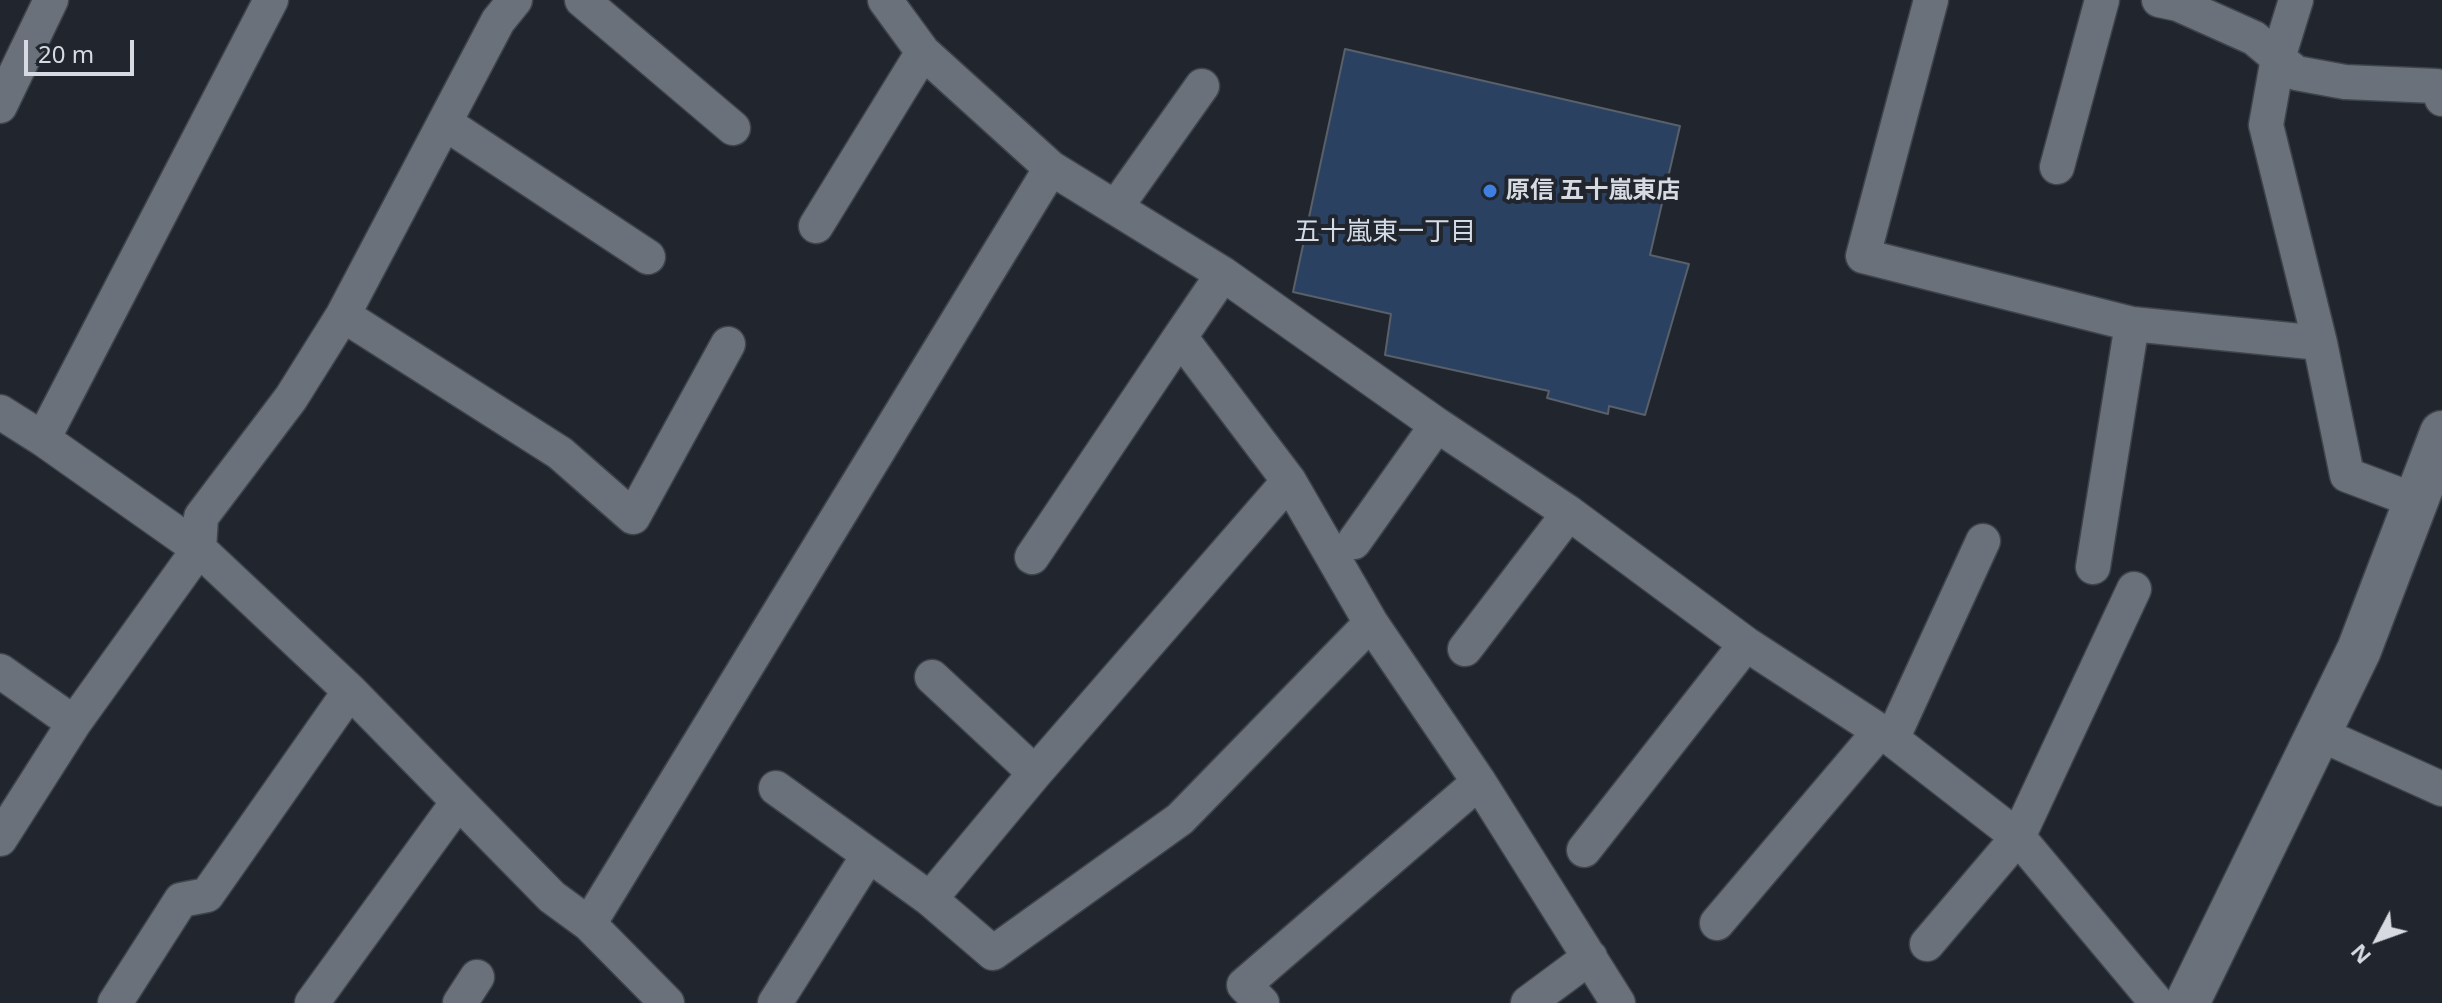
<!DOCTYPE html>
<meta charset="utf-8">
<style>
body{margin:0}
#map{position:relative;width:2442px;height:1003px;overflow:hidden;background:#21262e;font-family:"Noto Sans",sans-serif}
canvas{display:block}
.north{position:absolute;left:2338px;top:899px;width:80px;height:80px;-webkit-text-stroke:6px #21262e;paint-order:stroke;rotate:229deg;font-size:22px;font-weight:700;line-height:32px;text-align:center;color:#d7dbe1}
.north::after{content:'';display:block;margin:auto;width:28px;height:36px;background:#d7dbe1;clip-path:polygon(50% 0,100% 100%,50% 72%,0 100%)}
.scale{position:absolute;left:24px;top:40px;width:110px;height:36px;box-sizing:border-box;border:4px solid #d7dbe1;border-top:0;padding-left:10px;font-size:24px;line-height:28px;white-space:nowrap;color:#d7dbe1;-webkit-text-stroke:6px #21262e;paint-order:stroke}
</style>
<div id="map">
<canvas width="2442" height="1003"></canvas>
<div class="north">N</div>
<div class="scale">20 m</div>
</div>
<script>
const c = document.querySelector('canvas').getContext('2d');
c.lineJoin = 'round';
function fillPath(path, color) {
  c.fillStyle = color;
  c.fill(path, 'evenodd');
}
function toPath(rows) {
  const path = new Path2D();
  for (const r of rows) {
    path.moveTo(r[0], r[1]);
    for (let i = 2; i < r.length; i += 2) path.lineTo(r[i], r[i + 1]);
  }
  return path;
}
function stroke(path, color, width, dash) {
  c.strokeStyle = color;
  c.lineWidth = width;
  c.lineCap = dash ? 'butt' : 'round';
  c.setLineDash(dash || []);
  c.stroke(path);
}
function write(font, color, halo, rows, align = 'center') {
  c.font = font + ' "Noto Sans","Noto Sans JP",sans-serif';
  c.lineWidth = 8;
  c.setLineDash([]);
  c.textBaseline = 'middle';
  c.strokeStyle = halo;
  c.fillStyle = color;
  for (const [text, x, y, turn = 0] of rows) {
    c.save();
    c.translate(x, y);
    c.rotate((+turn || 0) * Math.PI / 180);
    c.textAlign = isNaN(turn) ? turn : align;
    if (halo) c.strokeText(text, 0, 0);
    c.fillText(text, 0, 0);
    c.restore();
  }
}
const building = toPath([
 [1345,49,1680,126,1650,255,1689,264,1645,415,1609,406,1608,414,1547,398,1549,391,1385,355,1391,314,1293,292,1345,49]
]);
fillPath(building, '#2b4162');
stroke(building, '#596069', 2);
const street = toPath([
 [582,0,733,128],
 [885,0,923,52,1051,168,1223,274,1437,425,1569,513,1746,644,1892,739,2018,837,2157,1003],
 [1931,0,1863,256,2132,324,2320,343],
 [2159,0,2178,4,2254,38,2296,73,2345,82,2436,86,2442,99],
 [2296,0,2278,58,2266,125,2320,343,2347,475,2416,501],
 [0,106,51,0],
 [445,123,648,257],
 [2057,167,2102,0],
 [1116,207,1202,86],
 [816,226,923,52],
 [1223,274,1180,337,1289,481,1371,623,1479,782,1618,1003],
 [343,315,560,453,633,517,728,344],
 [0,412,43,439,199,549,350,691,552,897,589,924,667,1003],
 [43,439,271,0],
 [1354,542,1437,425],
 [1032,557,1180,337],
 [2093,567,2132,324],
 [1465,649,1569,513],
 [0,671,74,723],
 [932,677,1035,773],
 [2320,734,2442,789],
 [1892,739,1983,541],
 [776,788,930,899,993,953,1180,819,1371,623],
 [0,839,74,723,199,549,201,517,291,398,343,315,498,21,515,0],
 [1584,850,1746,644],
 [930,899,1035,773,1289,481],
 [1717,923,1880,731],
 [589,924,1051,168],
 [1927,944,2018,837,2134,589],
 [115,1003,181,900,207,895,350,691],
 [312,1003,458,802],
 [460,1003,477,977],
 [775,1003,868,856],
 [1262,1003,1244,985,1479,782],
 [1528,1003,1590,957]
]);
const secondary = toPath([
 [2187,1003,2359,650,2442,433]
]);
stroke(street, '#3f444b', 37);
stroke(secondary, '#3f444b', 47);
stroke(street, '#6a717a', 34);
stroke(secondary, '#6a717a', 44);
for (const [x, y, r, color] of [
 [1490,191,8,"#3f7fe0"]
]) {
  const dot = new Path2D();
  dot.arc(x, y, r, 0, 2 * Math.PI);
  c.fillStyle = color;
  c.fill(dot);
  stroke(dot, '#21262e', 3);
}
write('bold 24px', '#d7dbe1', '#21262e', [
 ["原信 五十嵐東店",1506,191]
], 'left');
write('26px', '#d4dce7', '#21262e', [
 ["五十嵐東一丁目",1385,233]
]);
</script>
